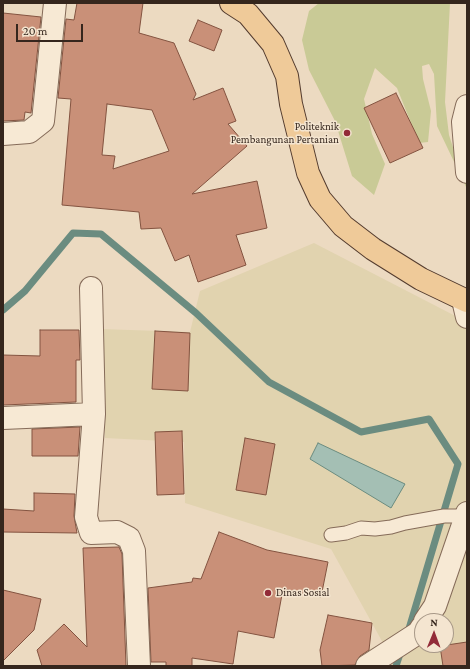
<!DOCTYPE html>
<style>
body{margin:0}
#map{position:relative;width:470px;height:669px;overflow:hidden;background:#ecdac1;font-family:"Crimson Pro",serif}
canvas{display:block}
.frame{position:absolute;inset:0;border:4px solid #35261d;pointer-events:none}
.north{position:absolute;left:414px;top:613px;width:40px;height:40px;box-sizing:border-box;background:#f4e5d0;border:1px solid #a89988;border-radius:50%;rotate:1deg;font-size:11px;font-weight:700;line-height:16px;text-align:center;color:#35261d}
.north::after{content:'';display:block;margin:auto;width:14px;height:18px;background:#922b38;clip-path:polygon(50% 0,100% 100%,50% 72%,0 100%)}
.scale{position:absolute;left:16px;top:24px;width:67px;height:18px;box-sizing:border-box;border:2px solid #35261d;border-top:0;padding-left:5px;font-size:12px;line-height:14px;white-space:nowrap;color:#35261d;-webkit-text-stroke:3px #f4e5d0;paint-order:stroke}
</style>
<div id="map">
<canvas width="470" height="669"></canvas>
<div class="frame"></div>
<div class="north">N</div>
<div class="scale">20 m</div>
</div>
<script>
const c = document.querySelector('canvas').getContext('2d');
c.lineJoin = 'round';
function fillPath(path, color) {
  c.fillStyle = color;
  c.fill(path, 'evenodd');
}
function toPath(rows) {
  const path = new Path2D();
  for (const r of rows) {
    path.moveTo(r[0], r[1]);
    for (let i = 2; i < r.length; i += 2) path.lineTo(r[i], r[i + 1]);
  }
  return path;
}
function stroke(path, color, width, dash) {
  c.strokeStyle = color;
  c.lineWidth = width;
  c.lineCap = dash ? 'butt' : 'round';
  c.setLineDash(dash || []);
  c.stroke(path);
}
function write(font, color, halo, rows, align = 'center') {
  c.font = font + ' "Crimson Pro",serif';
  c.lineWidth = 3;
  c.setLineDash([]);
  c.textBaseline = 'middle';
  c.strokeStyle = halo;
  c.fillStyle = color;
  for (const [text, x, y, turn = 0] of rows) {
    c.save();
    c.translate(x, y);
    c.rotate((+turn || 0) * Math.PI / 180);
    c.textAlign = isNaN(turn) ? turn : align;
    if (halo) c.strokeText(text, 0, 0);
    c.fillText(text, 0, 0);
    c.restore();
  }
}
fillPath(toPath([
 [314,243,467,322,467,666,333,666,383,643,331,549,185,503,184,442,105,438,100,329,190,332,200,291],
 [422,621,446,621,446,645,422,645]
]), '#e1d3af');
fillPath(toPath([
 [319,3,450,3,445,102,449,135,459,166,467,177,467,189,437,126,434,74,429,64,422,66,423,79,431,111,428,142,419,143,397,88,375,68,364,99,372,134,385,164,374,195,352,176,335,121,309,70,302,40,309,11]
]), '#c9ca96');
const water = toPath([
 [318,443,405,484,391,508,310,459,318,443]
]);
fillPath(water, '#a4bfb4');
stroke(water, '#6b8c80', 1);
stroke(toPath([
 [3,310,25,291,73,233,101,234,196,313,269,382,361,432,429,419,458,464,408,632],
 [396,666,401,651]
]), '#6b8c80', 7);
const building = toPath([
 [77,3,143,3,139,33,174,43,196,94,193,100,223,88,236,121,228,124,247,146,192,194,257,181,267,228,236,235,246,265,198,282,189,255,175,261,161,228,141,229,139,212,62,205,71,99,58,98,66,19,74,20,77,3],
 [107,104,152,110,169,151,113,169,115,156,102,155,107,104],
 [3,13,41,17,31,113,25,112,24,120,3,121,3,13],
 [198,20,222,30,214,51,189,41,198,20],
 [396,93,423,148,390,163,364,108,396,93],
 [40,330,79,330,80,360,76,360,76,402,3,405,3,355,40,356,40,330],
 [155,331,190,333,188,391,152,389,155,331],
 [80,427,78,456,32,456,32,429,80,427],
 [182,431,184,494,157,495,155,432,182,431],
 [245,438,275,444,266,495,236,490,245,438],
 [34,493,75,494,74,516,77,533,3,532,3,509,34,511,34,493],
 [219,532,267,550,328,562,321,597,283,589,274,638,238,631,233,664,192,658,192,666,166,666,166,662,151,662,148,588,192,582,193,578,201,579,219,532],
 [119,547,122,554,126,666,42,666,37,650,64,624,87,647,83,548,119,547],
 [3,590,41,599,34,630,3,661,3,590],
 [328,615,372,623,369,650,360,656,355,665,322,666,320,650,328,615],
 [467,642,467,666,443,666,440,646,467,642]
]);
fillPath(building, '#c99078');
stroke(building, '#835340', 1);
const lane = toPath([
 [331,535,346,533,361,528,375,529,391,527,405,523,444,516,465,516]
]);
const street = toPath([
 [467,106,463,122,467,172],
 [3,134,29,132,43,121,55,3],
 [91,288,94,414],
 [463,300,467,317],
 [3,418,94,414,86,517,91,533,117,532,129,538,134,551,139,666],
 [425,621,435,606,467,513],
 [367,666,418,633,422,627]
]);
const primary = toPath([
 [231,3,248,14,273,44,287,76,291,104,308,173,320,199,343,226,373,249,421,279,467,301]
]);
stroke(lane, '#856b59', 15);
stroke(street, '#856b59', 24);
stroke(primary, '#533b2e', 24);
stroke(lane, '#f7e9d4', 13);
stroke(street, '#f7e9d4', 22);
stroke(primary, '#efca99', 22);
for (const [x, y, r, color] of [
 [347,133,4,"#922b38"],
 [268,593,4,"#922b38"]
]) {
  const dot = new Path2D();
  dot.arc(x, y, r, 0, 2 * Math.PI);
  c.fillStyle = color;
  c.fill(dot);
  stroke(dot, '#f4e5d0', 1.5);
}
write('11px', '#35261d', '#f4e5d0', [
 ["Politeknik",339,127],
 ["Pembangunan Pertanian",339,140],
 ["Dinas Sosial",276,593,"left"]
], 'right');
</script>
